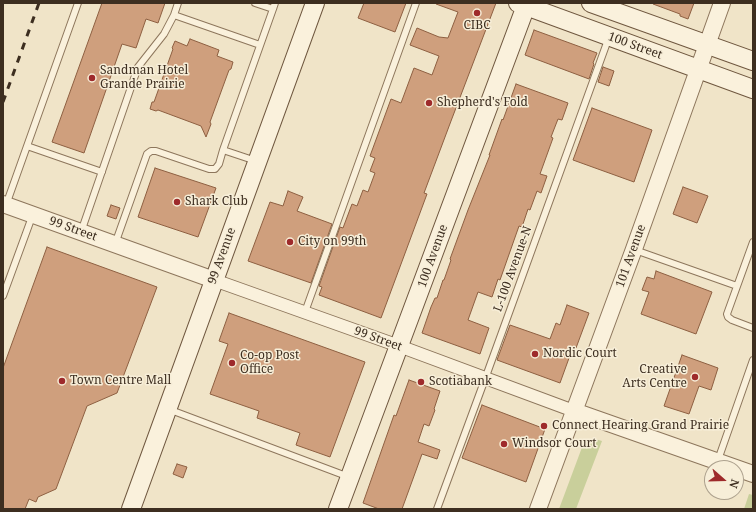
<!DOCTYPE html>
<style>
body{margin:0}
#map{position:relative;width:756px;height:512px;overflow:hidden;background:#f0e4c8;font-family:"Noto Serif",serif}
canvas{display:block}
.frame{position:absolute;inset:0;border:4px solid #3d2e20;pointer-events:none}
.north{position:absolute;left:704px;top:460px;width:40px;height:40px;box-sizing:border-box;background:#f7eed8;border:1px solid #ada18e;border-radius:50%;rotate:110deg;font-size:11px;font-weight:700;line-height:16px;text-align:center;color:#3d2e20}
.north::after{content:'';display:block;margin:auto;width:14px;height:18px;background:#9e2a2b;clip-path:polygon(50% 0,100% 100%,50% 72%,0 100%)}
</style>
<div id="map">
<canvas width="756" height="512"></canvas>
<div class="frame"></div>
<div class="north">N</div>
</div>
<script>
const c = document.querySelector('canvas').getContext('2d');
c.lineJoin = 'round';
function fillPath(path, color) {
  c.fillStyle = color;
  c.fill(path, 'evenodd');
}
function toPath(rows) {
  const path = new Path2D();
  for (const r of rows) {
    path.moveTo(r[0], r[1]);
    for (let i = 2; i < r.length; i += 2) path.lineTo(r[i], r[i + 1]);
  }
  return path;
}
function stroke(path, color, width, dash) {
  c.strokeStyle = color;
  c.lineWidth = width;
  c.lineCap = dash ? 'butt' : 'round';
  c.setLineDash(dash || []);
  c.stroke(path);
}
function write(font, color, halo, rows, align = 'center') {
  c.font = font + ' "Noto Serif",serif';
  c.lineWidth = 3;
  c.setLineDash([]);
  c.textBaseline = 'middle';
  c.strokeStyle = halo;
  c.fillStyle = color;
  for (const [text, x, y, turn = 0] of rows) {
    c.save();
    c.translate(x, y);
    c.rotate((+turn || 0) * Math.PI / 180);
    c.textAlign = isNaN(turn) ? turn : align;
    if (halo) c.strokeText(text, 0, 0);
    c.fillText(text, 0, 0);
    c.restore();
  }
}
fillPath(toPath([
 [595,439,602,441,576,509,559,509,584,442,591,444],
 [749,494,753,495,753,509,744,509]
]), '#c9cf9b');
const building = toPath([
 [102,3,165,3,158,23,146,19,136,48,122,44,84,153,52,142,102,3],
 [364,3,406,3,395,32,358,18,364,3],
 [436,3,496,3,451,121,424,193,427,194,381,318,319,295,322,287,319,286,340,227,343,228,352,204,357,206,363,190,368,192,375,173,370,171,375,158,370,156,391,99,401,103,414,68,432,75,439,56,410,45,417,28,439,37,448,38,458,12,436,4,436,3],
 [653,3,694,3,688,19,680,16,680,14,653,4,653,3],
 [534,30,597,53,593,63,594,64,589,79,525,55,534,30],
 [190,39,219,50,217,56,233,62,231,69,229,70,210,122,211,124,206,137,201,126,158,110,156,111,150,109,152,102,154,102,173,49,172,48,175,41,187,46,190,39],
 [603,67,614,71,609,86,598,82,603,67],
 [516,84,568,103,562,120,558,119,551,137,553,138,540,174,547,176,541,193,537,191,530,210,528,209,522,227,519,226,500,280,498,279,492,297,478,292,468,320,489,328,480,354,422,333,431,307,435,298,437,298,443,280,444,280,451,260,450,259,468,210,490,155,489,155,502,119,503,120,516,84],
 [592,108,652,130,634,182,573,160,592,108],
 [155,168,216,188,198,237,138,217,155,168],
 [683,187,708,196,697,223,673,214,683,187],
 [288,191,303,197,297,211,332,224,311,283,248,261,270,202,283,206,288,191],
 [111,205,120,208,116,219,107,216,111,205],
 [47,247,157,287,117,393,87,406,56,489,38,497,36,502,29,499,25,509,3,509,3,368,47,247],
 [656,271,712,292,696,334,641,314,649,292,642,290,647,277,654,279,656,271],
 [567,305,589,313,576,348,573,347,560,383,497,360,510,325,550,339,556,323,560,325,567,305],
 [229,313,365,362,330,457,296,445,300,433,257,418,259,411,210,394,228,344,219,341,229,313],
 [682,355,718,368,711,390,699,386,689,414,664,406,682,355],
 [409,380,440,391,434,409,435,410,429,426,424,424,418,442,440,450,437,459,422,454,402,509,379,509,363,503,394,415,396,416,409,380],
 [482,405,545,429,526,482,462,458,482,405],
 [177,464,187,467,183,478,173,474,177,464]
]);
fillPath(building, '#cf9f7d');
stroke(building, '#8d5f41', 1);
const service = toPath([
 [255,3,273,9,275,3],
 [174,15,260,45],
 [27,146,102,172],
 [256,161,223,150,273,9],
 [6,205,78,3],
 [81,232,138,67,164,34,174,15,178,3],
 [753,242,727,314,728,317,732,320,753,328],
 [115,244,147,154,151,151,156,151,209,169,215,169,219,164,223,150],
 [635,250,737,286],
 [3,296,33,214],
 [305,312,416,3],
 [168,409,349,477],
 [718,460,753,360],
 [437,509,485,379,609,37]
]);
const minor = toPath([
 [214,280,399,346,574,411]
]);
const tertiary = toPath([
 [3,204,214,280],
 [574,411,753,474],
 [538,509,634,249,722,3]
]);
const secondary = toPath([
 [518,3,753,89],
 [591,3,753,61],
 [131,509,315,3],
 [338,509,527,3]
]);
stroke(service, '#8d765c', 8);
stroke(minor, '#8d765c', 14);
stroke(tertiary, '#8d765c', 18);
stroke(secondary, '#6f573f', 20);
stroke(service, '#faf1dc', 6);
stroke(minor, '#faf1dc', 12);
stroke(tertiary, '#faf1dc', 16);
stroke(secondary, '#faf1dc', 18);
stroke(toPath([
 [3,102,39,3]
]), '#3d2e20', 3, [7, 7]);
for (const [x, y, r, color] of [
 [477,13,4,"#9e2a2b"],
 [92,78,4,"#9e2a2b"],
 [429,103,4,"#9e2a2b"],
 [177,202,4,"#9e2a2b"],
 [290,242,4,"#9e2a2b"],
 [535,354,4,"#9e2a2b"],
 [232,363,4,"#9e2a2b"],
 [695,377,4,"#9e2a2b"],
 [62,381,4,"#9e2a2b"],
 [421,382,4,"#9e2a2b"],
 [544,426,4,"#9e2a2b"],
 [504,444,4,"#9e2a2b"]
]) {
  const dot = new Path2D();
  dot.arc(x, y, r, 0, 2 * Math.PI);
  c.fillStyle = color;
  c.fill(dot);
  stroke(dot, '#f7eed8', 1.5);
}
write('12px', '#3d2e20', '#f7eed8', [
 ["CIBC",477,26,"center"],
 ["Sandman Hotel",100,71],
 ["Grande Prairie",100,85],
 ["Shepherd's Fold",437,103],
 ["Shark Club",185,202],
 ["City on 99th",298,242],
 ["Nordic Court",543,354],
 ["Co-op Post",240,356],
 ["Office",240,370],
 ["Creative",687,370,"right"],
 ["Arts Centre",687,384,"right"],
 ["Town Centre Mall",70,381],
 ["Scotiabank",429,382],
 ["Connect Hearing Grand Prairie",552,426],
 ["Windsor Court",512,444]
], 'left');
write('12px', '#3d2e20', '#f7eed8', [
 ["100 Street",635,46,20],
 ["99 Street",73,229,20],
 ["99 Avenue",222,256,-70],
 ["100 Avenue",433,256,-70],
 ["101 Avenue",631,256,-70],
 ["L-100 Avenue-N",513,269,-70],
 ["99 Street",378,339,20]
]);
</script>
